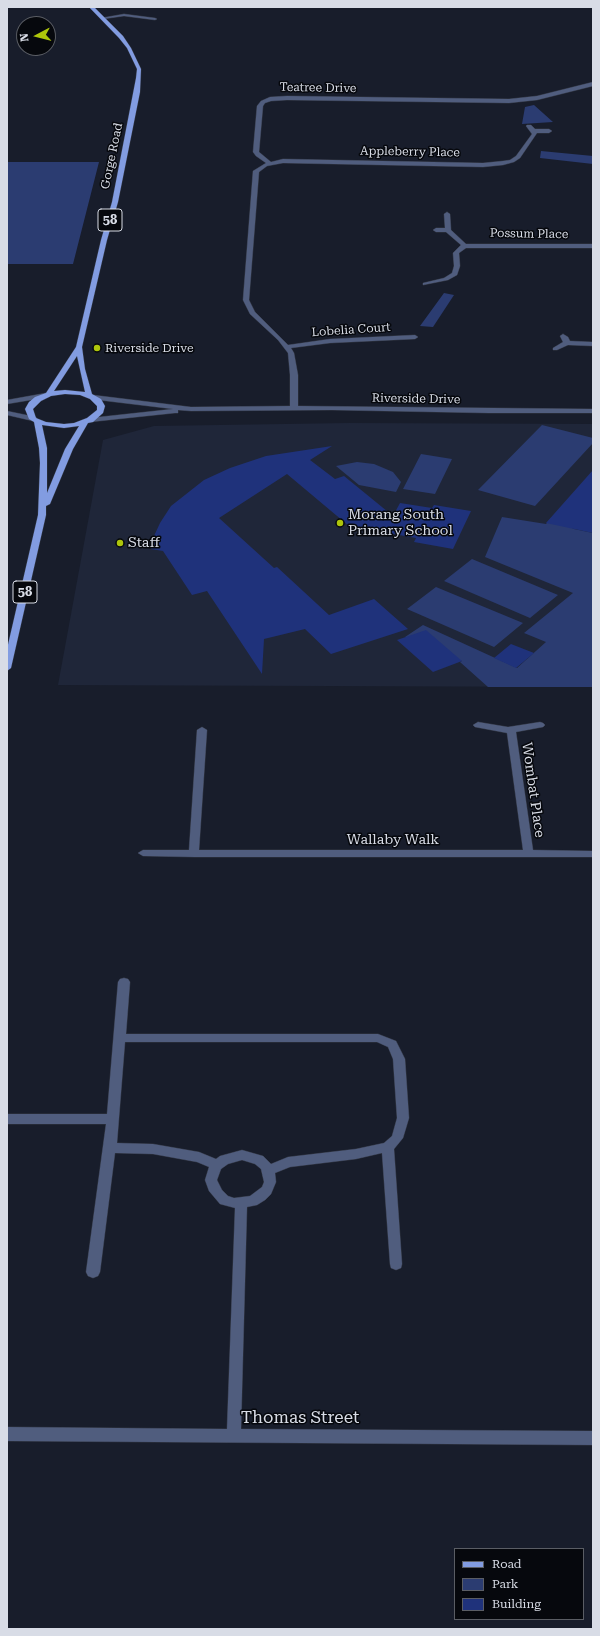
<!DOCTYPE html>
<style>
body{margin:0}
#map{position:relative;width:600px;height:1636px;overflow:hidden;background:#181d2b;font-family:"Roboto Serif",serif}
canvas{display:block}
.frame{position:absolute;inset:0;border:8px solid #d8dce6;pointer-events:none}
.legend{position:absolute;left:454px;top:1548px;width:130px;height:72px;box-sizing:border-box;background:#06080d;border:1px solid #5a5d64;margin:0;padding:5px 7px;list-style:none;font-size:12px;color:#d8dce6}
.legend li{display:flex;align-items:center;gap:8px;height:20px}
.legend b{width:20px;border:1px solid #5a5d64}
.north{position:absolute;left:16px;top:16px;width:40px;height:40px;box-sizing:border-box;background:#06080d;border:1px solid #5a5d64;border-radius:50%;rotate:263deg;font-size:11px;font-weight:700;line-height:16px;text-align:center;color:#d8dce6}
.north::after{content:'';display:block;margin:auto;width:14px;height:18px;background:#aec60b;clip-path:polygon(50% 0,100% 100%,50% 72%,0 100%)}
</style>
<div id="map">
<canvas width="600" height="1636"></canvas>
<div class="frame"></div>
<ul class="legend">
<li><b style="height:5px;background:#829ce1"></b>Road</li>
<li><b style="height:11px;background:#2b3c71"></b>Park</li>
<li><b style="height:11px;background:#1f327b"></b>Building</li>
</ul>
<div class="north">N</div>
</div>
<script>
const c = document.querySelector('canvas').getContext('2d');
c.lineJoin = 'round';
function fillPath(path, color) {
  c.fillStyle = color;
  c.fill(path, 'evenodd');
}
function toPath(rows) {
  const path = new Path2D();
  for (const r of rows) {
    path.moveTo(r[0], r[1]);
    for (let i = 2; i < r.length; i += 2) path.lineTo(r[i], r[i + 1]);
  }
  return path;
}
function stroke(path, color, width, dash) {
  c.strokeStyle = color;
  c.lineWidth = width;
  c.lineCap = dash ? 'butt' : 'round';
  c.setLineDash(dash || []);
  c.stroke(path);
}
function write(font, color, halo, rows, align = 'center') {
  c.font = font + ' "Roboto Serif",serif';
  c.lineWidth = 3;
  c.setLineDash([]);
  c.textBaseline = 'middle';
  c.strokeStyle = halo;
  c.fillStyle = color;
  for (const [text, x, y, turn = 0] of rows) {
    c.save();
    c.translate(x, y);
    c.rotate((+turn || 0) * Math.PI / 180);
    c.textAlign = isNaN(turn) ? turn : align;
    if (halo) c.strokeText(text, 0, 0);
    c.fillText(text, 0, 0);
    c.restore();
  }
}
fillPath(toPath([
 [349,423,593,424,593,687,58,685,103,440,154,426]
]), '#1f2639');
fillPath(toPath([
 [534,105,553,122,522,124,525,107],
 [541,151,593,156,593,164,540,158],
 [7,162,99,162,73,264,7,264],
 [444,293,454,295,433,327,420,326],
 [542,425,593,438,593,443,535,506,478,490],
 [421,454,452,459,435,494,403,489],
 [357,462,374,464,393,472,401,482,396,492,359,485,336,466],
 [502,517,546,524,551,518,574,529,593,533,593,687,488,687,460,662,462,661,405,637,423,625,517,668,546,642,524,633,573,593,485,557],
 [472,559,558,595,530,618,444,581],
 [436,587,523,623,494,647,407,609]
]), '#2b3c71');
fillPath(toPath([
 [332,446,310,460,335,479,344,476,393,516,400,503,432,508,434,505,471,511,453,549,414,542,416,538,349,526,287,474,219,518,274,568,277,567,329,615,374,599,408,629,331,654,305,629,264,639,262,674,207,591,192,595,163,551,151,549,154,536,160,523,171,506,204,480,230,468,266,456],
 [593,470,593,533,546,523],
 [426,630,462,661,433,672,397,640],
 [511,644,534,653,516,668,494,658]
]), '#1f327b');
const service = toPath([
 [124,14,155,18,157,19,155,20,124,16,103,19,101,18,124,14]
]);
const minor = toPath([
 [593,82,593,86,537,100,509,103,287,100,271,101,265,103,263,106,259,152,271,162,283,159,483,163,503,161,510,160,516,156,532,134,526,126,527,125,531,125,535,129,549,129,552,131,549,133,537,133,520,158,514,162,503,165,483,167,283,163,267,166,259,172,249,300,255,312,288,345,330,339,415,335,418,337,415,339,330,343,291,348,294,353,298,375,298,406,593,409,593,413,488,413,332,410,191,411,178,410,178,413,175,413,90,422,86,420,90,418,173,409,90,399,90,395,93,395,191,407,290,406,290,375,288,353,278,340,250,314,243,300,253,171,266,163,256,156,253,152,257,106,261,101,270,97,287,96,509,99,537,96,593,82],
 [447,212,450,214,451,230,466,244,593,244,593,248,466,248,459,253,460,266,457,275,448,280,423,285,423,283,444,278,452,273,454,266,453,253,461,245,446,232,436,232,433,230,436,228,445,228,444,214,447,212],
 [563,334,568,337,570,341,593,342,593,346,568,345,557,350,553,350,553,348,563,342,560,336,563,334],
 [478,722,508,727,540,722,543,723,545,725,543,727,516,732,533,850,593,851,593,857,194,857,143,856,138,853,143,850,189,850,197,730,202,727,207,730,199,850,523,850,507,733,475,727,473,725,478,722],
 [124,978,128,979,130,982,126,1034,378,1034,396,1041,405,1059,409,1118,403,1138,394,1149,402,1264,401,1268,396,1270,391,1268,390,1264,382,1153,356,1159,290,1167,275,1173,276,1182,271,1194,265,1200,257,1205,247,1207,241,1429,593,1431,593,1445,7,1441,7,1427,227,1429,235,1208,220,1204,209,1191,205,1180,209,1167,197,1162,153,1154,115,1153,100,1272,98,1276,93,1278,88,1276,86,1272,106,1124,7,1124,7,1114,107,1114,118,982,120,979,124,978],
 [125,1042,377,1042,388,1047,393,1059,397,1118,392,1136,384,1143,356,1149,288,1157,271,1164,263,1156,242,1150,220,1156,216,1159,199,1152,153,1144,117,1143,125,1042],
 [242,1160,255,1164,261,1169,264,1182,262,1187,250,1196,234,1198,228,1196,222,1190,217,1180,221,1169,228,1164,242,1160]
]);
const tertiary = toPath([
 [46,393,50,395,49,397,7,404,7,400,46,393],
 [7,411,36,417,37,419,33,421,7,415,7,411]
]);
const primary = toPath([
 [89,7,94,7,123,36,131,48,141,69,140,92,118,202,107,240,82,347,85,369,92,394,101,399,105,406,103,413,93,422,88,423,73,449,50,504,46,506,46,515,11,668,7,671,7,649,38,515,40,463,39,448,34,422,29,419,25,409,29,402,35,397,46,393,76,347,101,240,112,202,136,78,137,69,127,48,119,38,89,7],
 [77,356,85,392,65,390,54,391,77,356],
 [65,394,80,395,90,399,97,406,97,410,87,418,74,423,64,424,46,422,36,418,33,409,41,401,51,396,65,394],
 [42,425,64,428,79,426,65,449,47,493,47,448,42,425]
]);
stroke(service, '#333845', 1);
stroke(minor, '#333845', 1);
stroke(tertiary, '#333845', 1);
stroke(primary, '#333845', 1);
fillPath(service, '#505d7e');
fillPath(minor, '#505d7e');
fillPath(tertiary, '#505d7e');
fillPath(primary, '#829ce1');
for (const [x, y, r, color] of [
 [97,348,4,"#aec60b"],
 [340,523,4,"#aec60b"],
 [120,543,4,"#aec60b"]
]) {
  const dot = new Path2D();
  dot.arc(x, y, r, 0, 2 * Math.PI);
  c.fillStyle = color;
  c.fill(dot);
  stroke(dot, '#06080d', 1.5);
}
write('12px', '#d8dce6', '#06080d', [
 ["Teatree Drive",318,88,1],
 ["Appleberry Place",410,152,1],
 ["Gorge Road",112,156,-78],
 ["Possum Place",529,234,1],
 ["Lobelia Court",351,330,-4],
 ["Riverside Drive",416,399,1]
]);
write('12px', '#d8dce6', '#06080d', [
 ["Riverside Drive",105,348]
], 'left');
for (const [x, y, w] of [
 [110,220,24],
 [25,592,24]
]) {
  const box = new Path2D();
  box.roundRect(x - w / 2, y - 11, w, 22, 3);
  c.fillStyle = '#06080d';
  c.fill(box);
  stroke(box, '#d8dce6', 1);
}
write('bold 13px', '#d8dce6', null, [
 ["58",110,220],
 ["58",25,592]
]);
write('14px', '#d8dce6', '#06080d', [
 ["Morang South",348,515],
 ["Primary School",348,531],
 ["Staff",128,543]
], 'left');
write('14px', '#d8dce6', '#06080d', [
 ["Wombat Place",533,790,82],
 ["Wallaby Walk",393,840]
]);
write('17px', '#d8dce6', '#06080d', [
 ["Thomas Street",300,1418]
]);
</script>
